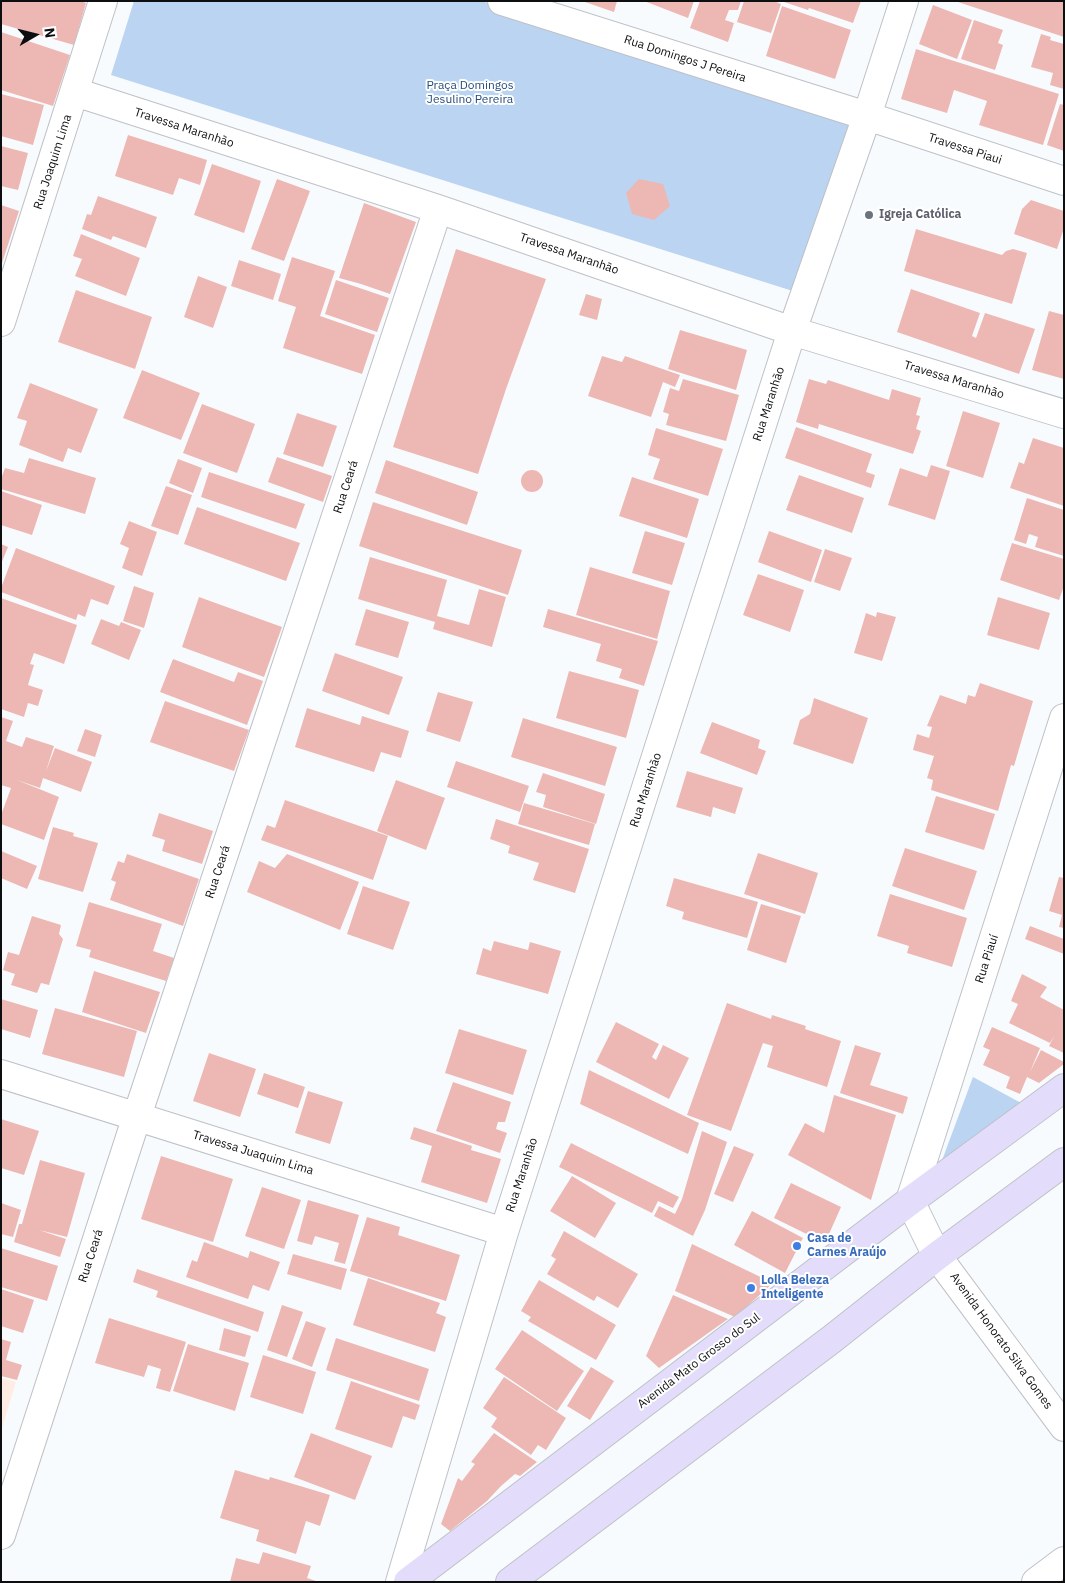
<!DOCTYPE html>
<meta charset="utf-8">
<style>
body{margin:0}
#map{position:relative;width:1065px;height:1583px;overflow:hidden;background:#f8fbfe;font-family:"IBM Plex Sans",sans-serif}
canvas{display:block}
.frame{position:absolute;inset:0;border:2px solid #0d0e10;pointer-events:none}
.north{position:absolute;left:10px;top:10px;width:50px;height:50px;-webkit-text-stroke:4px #fff;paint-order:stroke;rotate:82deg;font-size:14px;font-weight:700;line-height:20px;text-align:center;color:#0d0e10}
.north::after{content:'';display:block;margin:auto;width:18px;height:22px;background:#0d0e10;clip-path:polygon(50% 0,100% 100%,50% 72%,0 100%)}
</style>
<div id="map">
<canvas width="1065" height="1583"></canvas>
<div class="frame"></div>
<div class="north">N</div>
</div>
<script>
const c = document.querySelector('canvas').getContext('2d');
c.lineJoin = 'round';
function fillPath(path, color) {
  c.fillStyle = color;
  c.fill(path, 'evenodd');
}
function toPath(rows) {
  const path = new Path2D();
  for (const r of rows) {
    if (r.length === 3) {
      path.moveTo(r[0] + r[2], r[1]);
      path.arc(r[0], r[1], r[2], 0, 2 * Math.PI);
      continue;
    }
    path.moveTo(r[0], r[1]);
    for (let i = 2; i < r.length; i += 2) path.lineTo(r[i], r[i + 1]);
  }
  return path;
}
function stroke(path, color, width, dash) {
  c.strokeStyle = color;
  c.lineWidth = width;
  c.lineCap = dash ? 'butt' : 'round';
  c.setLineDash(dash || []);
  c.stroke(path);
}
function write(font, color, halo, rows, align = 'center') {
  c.font = font + ' "IBM Plex Sans",sans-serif';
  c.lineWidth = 4;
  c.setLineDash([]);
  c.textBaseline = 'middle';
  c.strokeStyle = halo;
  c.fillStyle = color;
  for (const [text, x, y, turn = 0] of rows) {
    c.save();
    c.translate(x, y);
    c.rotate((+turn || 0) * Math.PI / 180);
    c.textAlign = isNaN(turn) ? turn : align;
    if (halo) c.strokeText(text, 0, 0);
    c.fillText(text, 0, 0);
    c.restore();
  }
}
fillPath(toPath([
 [1,1378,16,1382,1,1431]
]), '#ffece2');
fillPath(toPath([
 [134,1,482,1,850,122,799,293,111,75],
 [973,1077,1023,1104,941,1163]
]), '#bbd4f2');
fillPath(toPath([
 [1,1,81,1,86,3,74,45,1,24],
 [582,1,617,1,614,12],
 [644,1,694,1,688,18],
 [700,1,741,1,738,10,729,10,725,20,734,23,728,42,690,28],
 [744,1,774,1,781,4,771,33,737,22],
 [781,1,861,1,853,23,809,8,808,10],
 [958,1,1064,1,1064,37,958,2],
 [933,5,972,20,957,59,919,44],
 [782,6,851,30,835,79,766,56],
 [974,20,1003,30,998,43,1003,45,995,70,961,59],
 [1,32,70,55,53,106,1,90],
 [1041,34,1051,37,1050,40,1064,44,1064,89,1050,85,1053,73,1031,67],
 [916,49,1059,94,1043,145,979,125,987,101,954,90,947,113,901,99],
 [1,94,44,105,33,145,1,136],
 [1060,104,1064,105,1064,151,1047,145],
 [128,135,207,160,200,185,179,178,173,195,115,176],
 [1,146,28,153,18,190,1,186],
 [212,164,261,181,244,233,194,215],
 [277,179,310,191,284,261,251,249],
 [639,179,663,184,670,206,654,220,632,214,626,193],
 [98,196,157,217,146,248,113,236,111,240,82,229,87,214,91,215],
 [1031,200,1064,211,1064,228,1057,249,1014,234,1022,209],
 [364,203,416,222,390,294,361,284,339,278],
 [1,205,19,211,2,263,1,263],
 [916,229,1002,255,1006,251,1013,249,1027,253,1012,304,904,271],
 [81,234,140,258,126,296,75,276,82,259,73,256],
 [456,249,546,279,506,389,478,474,393,447],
 [292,257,335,271,320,316,375,335,362,374,283,348,296,307,278,301],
 [239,260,281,274,273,300,231,286],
 [198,276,227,287,213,328,184,317],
 [336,280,389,298,377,332,325,314],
 [911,289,980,313,972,336,976,338,985,313,1035,329,1019,374,897,332],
 [76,290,152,317,135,369,58,342],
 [586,294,602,299,597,320,579,315],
 [1049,311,1064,315,1064,379,1032,370],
 [680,330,747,350,736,390,668,369],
 [602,356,622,362,625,356,680,375,675,387,663,382,651,417,588,396],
 [142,370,200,393,181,440,123,418],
 [683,379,739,395,726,441,666,425,669,414,663,412,670,388,679,391],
 [809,379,826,384,828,380,889,400,892,389,921,398,916,415,920,416,916,429,921,431,913,454,819,424,818,429,796,422],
 [30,383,98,409,81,453,68,448,63,462,19,445,27,421,17,418],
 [202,404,255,424,237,473,183,453],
 [963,411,1000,423,983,478,946,466],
 [297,413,337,426,323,467,283,454],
 [796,427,872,454,866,472,875,475,871,488,785,458],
 [656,428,723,449,708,496,653,479,660,459,648,455],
 [1033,438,1064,448,1064,506,1010,488,1019,462,1024,464],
 [277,457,332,476,323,502,268,482],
 [29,458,96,478,85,514,1,489,1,479,5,468,24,473],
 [178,459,202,468,193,493,169,483],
 [386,460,478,492,467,525,375,493],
 [931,465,950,471,935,520,888,505,900,468,927,477],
 [532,481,11],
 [209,472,305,504,296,529,201,497],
 [799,475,864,498,852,533,786,510],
 [632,477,699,499,687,538,619,516],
 [166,486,192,495,178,535,151,526],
 [1,491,42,505,32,535,1,525],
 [1027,498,1064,510,1064,556,1035,547,1038,537,1029,534,1026,544,1014,540],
 [373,502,522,550,508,595,359,546],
 [197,507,300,543,286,581,184,544],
 [129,521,157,532,142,576,122,568,129,548,120,544],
 [645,531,685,543,672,585,632,573],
 [769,531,822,550,811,582,758,562],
 [1012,543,1064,559,1064,586,1059,600,1000,580],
 [1,544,8,547,1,564],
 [16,548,115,586,108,605,91,599,85,617,78,614,76,620,1,592,1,588],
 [825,549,852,558,840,591,814,582],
 [370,557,447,580,437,616,469,625,479,589,506,597,492,647,433,629,435,622,358,599],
 [590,567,670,591,657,639,576,615],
 [758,574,804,590,790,632,743,615],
 [134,586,154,593,144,628,123,621],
 [199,597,282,627,264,677,182,647],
 [998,597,1050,613,1039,650,987,635],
 [1,598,77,625,64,664,34,653,30,664,34,665,28,685,43,690,38,706,28,703,24,717,1,709],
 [366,609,409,622,398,658,355,645],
 [548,609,658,641,644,686,619,678,622,669,596,661,601,644,543,627],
 [877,612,896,617,882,661,854,653,866,613,876,617],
 [101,619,119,626,121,622,141,630,129,660,91,644],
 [335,653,403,677,389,715,322,691],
 [173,659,234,682,238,672,263,681,247,725,160,692],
 [569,671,639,690,626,738,556,718],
 [980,683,1033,701,1014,766,1011,765,998,811,931,790,933,780,927,778,934,756,913,750,917,734,929,738,932,727,927,726,940,695,966,704,968,695,975,697],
 [438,692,473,702,460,742,426,731],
 [814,698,868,718,853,764,793,744,800,720,810,714],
 [165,701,249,730,234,771,150,742],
 [307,708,360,725,362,716,409,731,401,758,381,752,374,772,295,747],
 [1,717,13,721,6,741,22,747,26,737,54,746,46,771,55,748,92,762,81,792,43,778,40,788,17,780,59,797,44,840,1,824,1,815,11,788,1,785],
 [523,718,617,747,605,786,511,757],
 [712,722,760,740,758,748,766,751,757,775,700,753],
 [85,729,102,735,95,757,77,751],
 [456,761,529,786,520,812,447,787],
 [687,771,743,788,735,814,713,807,711,817,676,807],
 [543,773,605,794,596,824,543,807,546,795,536,792],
 [396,780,445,798,426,850,377,831],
 [936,796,995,814,984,850,925,832],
 [285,800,388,836,373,880,261,840,267,825,275,828],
 [524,803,595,824,589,845,518,824],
 [159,813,213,831,202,864,162,851,165,840,152,836],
 [496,819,589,849,575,893,533,880,539,863,508,853,510,846,490,839],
 [53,827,74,833,73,836,98,843,83,892,38,879],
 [905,848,977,871,964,910,892,886],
 [1,851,37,866,27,889,1,878],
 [758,853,818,873,805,914,744,894],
 [127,854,199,879,183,926,110,900,116,882,111,880,118,861,124,863],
 [287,854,359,882,340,930,247,892,259,861,275,868],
 [1059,877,1064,878,1064,928,1059,927,1062,915,1049,911],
 [674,878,758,902,747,938,682,919,684,912,666,906],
 [363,886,410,902,393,950,347,934],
 [890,894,967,918,952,967,907,953,909,946,877,936],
 [89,902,162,924,153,951,174,958,166,981,89,957,91,950,76,946],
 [761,904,801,916,786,963,747,950],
 [32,916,61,925,59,934,63,939,49,985,41,983,37,993,11,985,15,974,3,970,8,952,19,955],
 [1030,926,1064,939,1064,954,1025,939],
 [494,941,528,950,530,942,561,951,548,994,476,974,483,948,491,951],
 [94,971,160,992,146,1033,82,1012],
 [1022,974,1047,987,1040,997,1064,1010,1064,1053,1049,1046,1055,1035,1050,1043,1009,1023,1018,1004,1011,1001],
 [1,999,38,1010,30,1038,1,1029],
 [727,1003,771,1019,772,1015,806,1026,805,1029,841,1041,827,1087,767,1067,773,1046,763,1043,731,1131,687,1115],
 [55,1008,137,1031,124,1077,42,1054],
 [616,1022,659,1044,652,1057,656,1060,663,1045,689,1058,669,1099,596,1062],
 [992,1027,1040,1048,1030,1072,1041,1050,1064,1062,1064,1064,1039,1083,1027,1077,1020,1094,1006,1088,1010,1077,983,1065,990,1050,983,1047],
 [459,1029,527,1050,513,1095,445,1073],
 [855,1045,881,1053,870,1085,908,1097,903,1114,840,1093],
 [209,1053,256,1069,240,1117,193,1101],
 [589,1070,699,1123,688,1154,580,1104],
 [264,1073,305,1087,298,1108,257,1094],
 [453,1082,511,1102,505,1122,498,1122,496,1129,507,1133,500,1153,436,1131],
 [308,1091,343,1102,330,1144,295,1133],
 [834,1095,896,1115,871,1200,788,1155,805,1123,824,1133],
 [1,1119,39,1131,24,1175,1,1168],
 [414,1127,472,1146,471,1150,501,1159,487,1203,421,1182,432,1146,410,1139],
 [702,1131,727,1142,705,1210,693,1236,654,1216,659,1206,675,1214,682,1199],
 [571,1143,679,1197,673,1208,658,1201,652,1213,559,1167],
 [734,1146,754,1154,733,1202,714,1194],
 [161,1156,233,1179,213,1242,141,1219],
 [40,1160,85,1173,67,1237,39,1230,66,1239,60,1257,14,1242,19,1224,22,1224],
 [572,1176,616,1203,595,1238,550,1211],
 [791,1183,841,1207,825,1243,774,1218],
 [262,1187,301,1200,284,1249,245,1236],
 [308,1200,359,1215,345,1264,334,1261,339,1243,315,1236,312,1245,297,1241],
 [1,1203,21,1210,13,1237,1,1234],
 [752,1211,803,1238,785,1273,734,1245],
 [367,1217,400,1227,398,1235,460,1255,446,1301,350,1271],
 [564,1231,638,1274,618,1308,597,1296,594,1301,547,1274,556,1259,551,1256],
 [204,1242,248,1258,250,1251,280,1262,269,1291,253,1285,248,1299,186,1277,192,1260,197,1262],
 [692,1244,773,1283,735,1317,675,1291],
 [1,1248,58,1266,47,1301,1,1287],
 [293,1254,347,1269,341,1290,287,1274],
 [137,1269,264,1312,258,1332,156,1297,158,1291,133,1282],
 [368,1278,440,1303,436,1313,446,1317,435,1352,353,1325],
 [539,1280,616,1325,596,1360,528,1321,531,1317,521,1311],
 [1,1289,34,1300,23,1333,1,1326],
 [673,1295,728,1319,659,1368,646,1356],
 [282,1305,303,1312,287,1357,267,1350],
 [109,1318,186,1342,170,1392,156,1388,161,1369,148,1365,144,1377,95,1363],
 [306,1321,326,1328,312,1367,292,1359],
 [224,1328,251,1336,245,1357,219,1350],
 [522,1330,584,1371,557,1411,495,1369],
 [336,1338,429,1369,419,1401,326,1370],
 [1,1339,11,1342,6,1360,22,1365,17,1380,1,1376],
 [188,1344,249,1363,235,1411,173,1391],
 [263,1355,316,1372,303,1414,250,1397],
 [591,1367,614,1381,590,1420,567,1406],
 [504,1377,566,1418,546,1450,538,1445,531,1455,491,1427,497,1418,483,1408],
 [351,1381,420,1405,415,1420,403,1416,392,1448,335,1429],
 [311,1433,372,1456,355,1500,294,1477],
 [494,1433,537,1462,520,1476,515,1474,501,1486,487,1501,450,1531,441,1524,458,1478,462,1481,475,1464,471,1462],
 [235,1470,269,1480,270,1477,330,1495,320,1526,306,1521,296,1554,256,1541,259,1530,220,1518],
 [263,1552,311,1566,307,1578,319,1582,230,1582,236,1558,259,1564]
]), '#edb8b3');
const street = toPath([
 [502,1,867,116,1064,181],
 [75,92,438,209,792,331,1064,414],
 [1,322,103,1],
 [1064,718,910,1201,937,1256,1064,1427],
 [1,1074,504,1232],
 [1,1535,137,1116,438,209],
 [400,1582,504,1232,792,331,867,116,904,1],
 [1036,1582,1064,1561]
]);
const secondary = toPath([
 [408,1582,910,1201,1064,1088],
 [510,1582,832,1339,937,1256,1064,1162]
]);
stroke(street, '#bec1c6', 30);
stroke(secondary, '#bec1c6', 30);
stroke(street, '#fff', 28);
stroke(secondary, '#e3ddfb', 28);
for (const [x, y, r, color] of [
 [869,215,5,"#6b7280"],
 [797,1246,5,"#3f7fe0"],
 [751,1288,5,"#3f7fe0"]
]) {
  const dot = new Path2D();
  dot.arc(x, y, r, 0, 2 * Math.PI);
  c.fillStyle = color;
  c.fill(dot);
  stroke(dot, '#fff', 2);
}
write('12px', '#0d0e10', '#fff', [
 ["Rua Domingos J Pereira",685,59,18],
 ["Travessa Maranhão",184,128,18],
 ["Travessa Piaui",965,149,18],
 ["Rua Joaquim Lima",53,162,-72],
 ["Travessa Maranhão",569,254,19],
 ["Travessa Maranhão",954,380,17],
 ["Rua Maranhão",769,404,-72],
 ["Rua Ceará",346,487,-72],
 ["Rua Maranhão",646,790,-72],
 ["Rua Ceará",218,872,-72],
 ["Rua Piauí",987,959,-72],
 ["Travessa Juaquim Lima",253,1153,17],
 ["Rua Maranhão",522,1175,-72],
 ["Rua Ceará",91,1256,-72],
 ["Avenida Honorato Silva Gomes",1001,1341,54],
 ["Avenida Mato Grosso do Sul",699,1361,-37]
]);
write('12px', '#264d7c', '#fff', [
 ["Praça Domingos",470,86],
 ["Jesulino Pereira",470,100]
]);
write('bold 12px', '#5b616d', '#fff', [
 ["Igreja Católica",879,215]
], 'left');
write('bold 12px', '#366cbe', '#fff', [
 ["Casa de",807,1239],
 ["Carnes Araújo",807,1253],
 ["Lolla Beleza",761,1281],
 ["Inteligente",761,1295]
], 'left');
</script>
